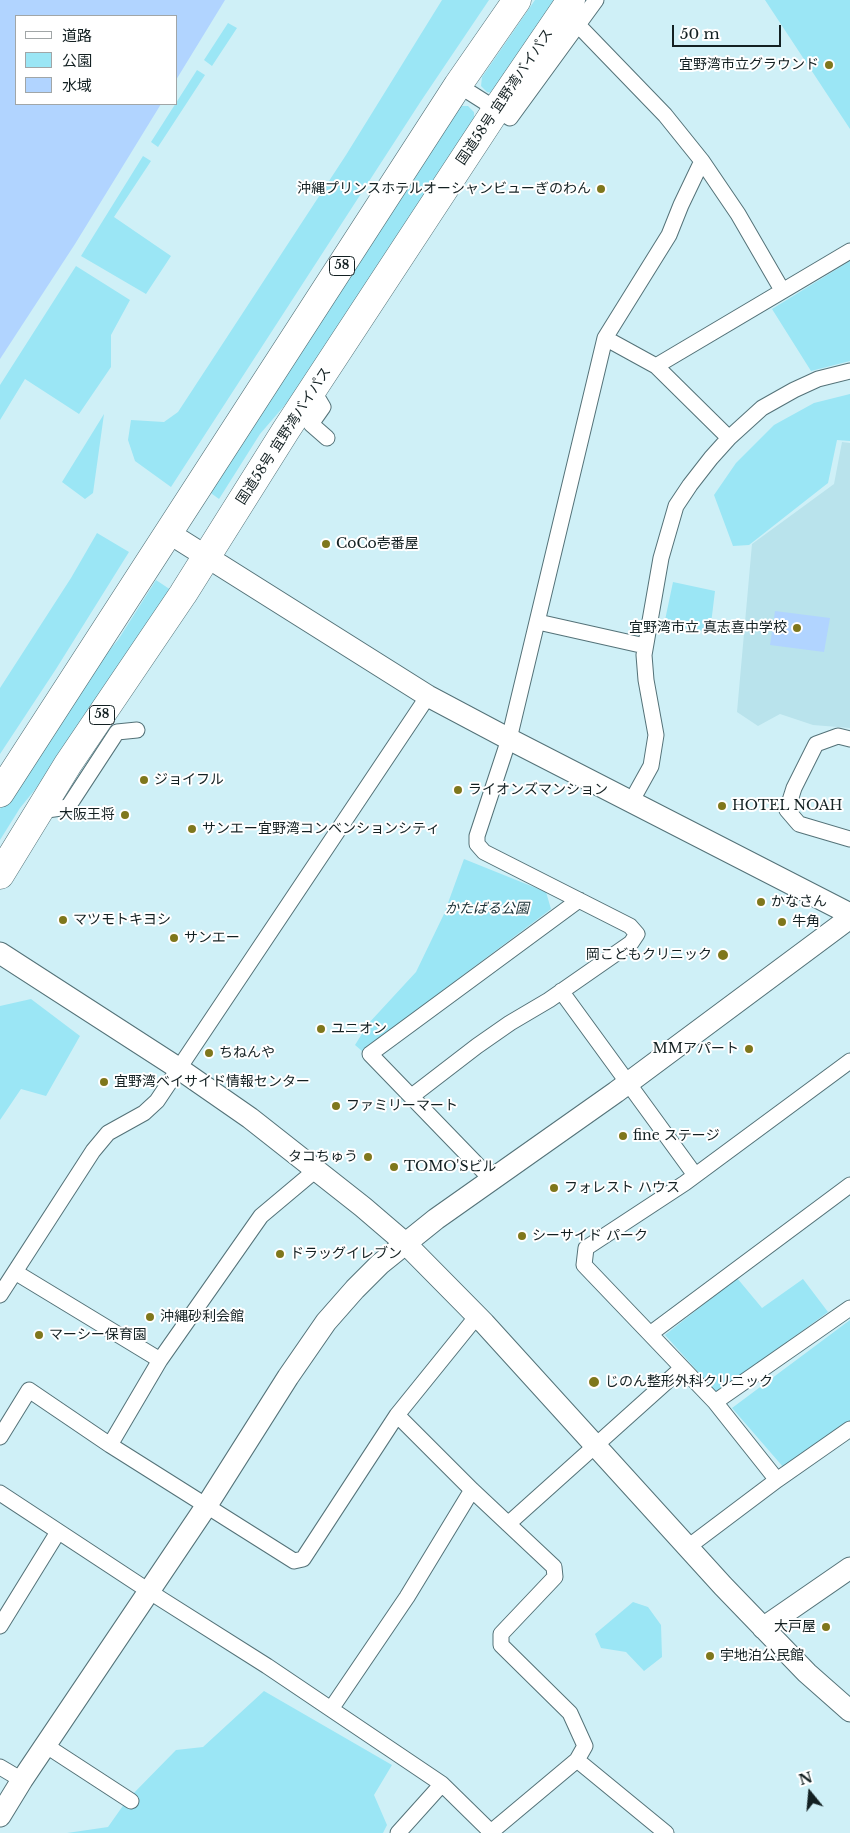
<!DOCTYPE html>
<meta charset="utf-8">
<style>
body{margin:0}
#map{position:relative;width:850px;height:1833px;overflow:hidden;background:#cff0f7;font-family:"Libre Baskerville","Noto Sans JP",serif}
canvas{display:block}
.legend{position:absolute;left:15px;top:15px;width:162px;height:90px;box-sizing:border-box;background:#fff;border:1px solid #a1a6a7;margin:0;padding:6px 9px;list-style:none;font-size:15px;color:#132022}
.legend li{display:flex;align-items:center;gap:10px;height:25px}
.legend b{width:25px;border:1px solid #a1a6a7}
.north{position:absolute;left:785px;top:1768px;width:50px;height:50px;-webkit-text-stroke:4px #fff;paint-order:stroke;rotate:343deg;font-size:14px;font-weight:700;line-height:20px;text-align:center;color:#132022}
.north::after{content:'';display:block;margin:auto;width:18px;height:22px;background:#132022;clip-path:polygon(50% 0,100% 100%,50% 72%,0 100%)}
.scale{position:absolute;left:672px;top:25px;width:109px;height:22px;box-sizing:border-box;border:2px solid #132022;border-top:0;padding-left:6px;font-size:15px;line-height:18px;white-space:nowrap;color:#132022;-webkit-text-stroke:4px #fff;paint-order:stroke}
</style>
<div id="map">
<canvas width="850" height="1833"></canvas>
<ul class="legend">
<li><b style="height:6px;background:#fff"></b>道路</li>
<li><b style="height:14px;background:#9be6f5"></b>公園</li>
<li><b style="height:14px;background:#b1d4ff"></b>水域</li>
</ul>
<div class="north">N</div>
<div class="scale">50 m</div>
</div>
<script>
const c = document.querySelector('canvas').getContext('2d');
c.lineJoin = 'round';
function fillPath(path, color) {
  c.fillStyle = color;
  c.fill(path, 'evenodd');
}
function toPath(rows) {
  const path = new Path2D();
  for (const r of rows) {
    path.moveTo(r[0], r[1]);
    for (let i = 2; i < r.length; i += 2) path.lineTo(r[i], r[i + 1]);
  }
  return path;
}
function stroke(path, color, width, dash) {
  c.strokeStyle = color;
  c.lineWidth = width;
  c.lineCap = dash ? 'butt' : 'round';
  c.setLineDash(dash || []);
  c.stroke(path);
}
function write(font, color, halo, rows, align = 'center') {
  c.font = font + ' "Libre Baskerville","Noto Sans JP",serif';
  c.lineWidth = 4;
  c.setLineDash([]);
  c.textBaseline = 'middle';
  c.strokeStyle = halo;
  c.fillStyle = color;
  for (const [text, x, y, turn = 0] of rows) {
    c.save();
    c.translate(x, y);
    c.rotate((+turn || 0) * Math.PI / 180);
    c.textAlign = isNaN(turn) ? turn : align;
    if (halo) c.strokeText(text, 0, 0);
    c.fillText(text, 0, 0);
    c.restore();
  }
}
fillPath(toPath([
 [842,442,850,443,850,728,813,725,780,714,758,726,737,712,752,544,834,484]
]), '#b9e3ec');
fillPath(toPath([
 [442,0,489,0,421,101,171,487,135,461,128,440,131,420,164,422,178,412,346,155],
 [535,0,565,0,496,94,487,92,481,86,482,77],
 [765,0,850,0,850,129],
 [228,23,237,28,212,66,204,60],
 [197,70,205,75,158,147,151,142],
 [462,106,468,106,474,112,474,122,303,384,260,434,219,499,208,491,455,108],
 [143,156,151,161,114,217,171,256,146,294,81,256],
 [850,261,850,361,811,371,772,309],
 [76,266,130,300,111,335,111,367,79,414,25,379,0,420,0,385],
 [850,394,850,441,837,440,828,483,749,545,733,546,714,495,736,463,774,425,814,403],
 [104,414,93,493,85,499,62,482],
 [97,533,129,552,56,669,0,754,0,688,71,578],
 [156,580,171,590,64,754,20,808,0,840,0,809,81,683,118,640],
 [673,582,715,591,710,632,664,625],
 [464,859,546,892,551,909,362,1051,355,1045,368,1024,416,972,444,914],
 [31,999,80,1036,46,1096,21,1089,0,1120,0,1006],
 [737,1278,762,1308,803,1279,828,1312,717,1393,665,1335],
 [850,1320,850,1422,784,1468,732,1408],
 [633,1602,648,1607,661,1625,662,1657,644,1671,626,1652,601,1648,595,1634],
 [264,1691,392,1765,374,1795,387,1825,383,1833,67,1833,108,1827,127,1800,176,1750,203,1747]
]), '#9be6f5');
fillPath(toPath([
 [0,0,225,0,176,80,176,16,16,16,16,104,161,104,75,244,0,359],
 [775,611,830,618,824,652,770,645]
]), '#b1d4ff');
const street = toPath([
 [578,25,665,115,702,161,738,214,782,290],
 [458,85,510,118,596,0],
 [605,338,656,366,729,438],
 [656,366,850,251],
 [313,390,323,407,311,424,327,438],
 [538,622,645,646],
 [850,739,838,736,816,744,794,788,787,810,799,824,850,839],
 [631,802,651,766,656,735,646,680,644,655,661,558,676,506,690,485,711,458,729,438,762,408,794,390,818,379,850,371],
 [40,811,68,807,117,732,137,730],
 [561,991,695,1175],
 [412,1096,477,1046,510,1023,549,1000,631,943,637,934,630,926,484,852,477,844,477,836,509,739,605,338,669,235,681,205,702,161],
 [491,1179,370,1054,579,900],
 [15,1272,160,1360],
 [0,1295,93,1151,108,1133,144,1113,157,1101,428,696],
 [650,1334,850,1185],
 [715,1402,850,1308],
 [397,1415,477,1316],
 [0,1437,29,1390,110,1445,294,1561,303,1559,397,1415,472,1490,554,1567,555,1577,501,1634,501,1645,570,1713,585,1746,577,1760,491,1832],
 [110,1445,160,1360,261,1216,317,1169],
 [777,1480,715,1402,584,1265,586,1248,685,1183,850,1061],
 [0,1493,161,1599,267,1666,442,1784,492,1833],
 [508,1524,682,1368],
 [688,1547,777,1480,850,1429],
 [0,1626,58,1532],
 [331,1709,407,1597,472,1490],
 [45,1745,131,1801],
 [577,1760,666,1833],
 [0,1767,22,1780],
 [398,1833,442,1784]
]);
const secondary = toPath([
 [169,533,428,696,509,739,850,914],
 [0,953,178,1068,250,1118,363,1207,405,1243,484,1323,723,1586,807,1673,850,1711],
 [763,1628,850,1568],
 [0,1816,22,1780,207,1505,288,1377,326,1322,355,1289,380,1264,436,1219,616,1092,850,918]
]);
const highway = toPath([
 [0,793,458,85,517,0],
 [0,875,68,764,183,594,286,430,496,110,571,0]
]);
stroke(street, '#547278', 17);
stroke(secondary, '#547278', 23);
stroke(highway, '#547278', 29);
stroke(street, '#fff', 15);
stroke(secondary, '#fff', 21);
stroke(highway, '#fff', 28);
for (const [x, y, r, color] of [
 [829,65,5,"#7f771c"],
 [601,189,5,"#7f771c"],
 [326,544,5,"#7f771c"],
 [797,628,5,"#7f771c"],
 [144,780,5,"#7f771c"],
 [458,790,5,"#7f771c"],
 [722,806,5,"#7f771c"],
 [125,815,5,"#7f771c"],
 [192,829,5,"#7f771c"],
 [761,902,5,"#7f771c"],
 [63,920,5,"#7f771c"],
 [782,922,5,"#7f771c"],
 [174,938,5,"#7f771c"],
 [723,955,6,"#7f771c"],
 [321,1029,5,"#7f771c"],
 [749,1049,5,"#7f771c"],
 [209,1053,5,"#7f771c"],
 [104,1082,5,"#7f771c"],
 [336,1106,5,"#7f771c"],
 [623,1136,5,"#7f771c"],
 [368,1157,5,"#7f771c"],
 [394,1167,5,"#7f771c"],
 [554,1188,5,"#7f771c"],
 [522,1236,5,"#7f771c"],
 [280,1254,5,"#7f771c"],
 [150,1317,5,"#7f771c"],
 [39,1335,5,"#7f771c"],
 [594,1382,6,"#7f771c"],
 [826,1627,5,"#7f771c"],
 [710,1656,5,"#7f771c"]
]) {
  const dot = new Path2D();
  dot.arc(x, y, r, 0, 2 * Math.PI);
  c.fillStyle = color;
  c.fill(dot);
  stroke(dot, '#fff', 2);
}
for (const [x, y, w] of [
 [342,266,25],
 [102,715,25]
]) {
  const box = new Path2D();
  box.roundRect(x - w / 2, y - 9.5, w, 19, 4);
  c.fillStyle = '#fff';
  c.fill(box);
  stroke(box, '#132022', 1);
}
write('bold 12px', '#132022', null, [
 ["58",342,266],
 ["58",102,715]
]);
write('14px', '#132022', '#fff', [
 ["宜野湾市立グラウンド",819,65,"right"],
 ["沖縄プリンスホテルオーシャンビューぎのわん",591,189,"right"],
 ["CoCo壱番屋",336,544],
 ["宜野湾市立 真志喜中学校",787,628,"right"],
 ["ジョイフル",154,780],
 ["ライオンズマンション",468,790],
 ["HOTEL NOAH",732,806],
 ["大阪王将",115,815,"right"],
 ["サンエー宜野湾コンベンションシティ",202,829],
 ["かなさん",771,902],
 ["マツモトキヨシ",73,920],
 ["牛角",792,922],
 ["サンエー",184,938],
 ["岡こどもクリニック",712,955,"right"],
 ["ユニオン",331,1029],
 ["MMアパート",739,1049,"right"],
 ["ちねんや",219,1053],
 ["宜野湾ベイサイド情報センター",114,1082],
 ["ファミリーマート",346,1106],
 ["fine ステージ",633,1136],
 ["タコちゅう",358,1157,"right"],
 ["TOMO'Sビル",404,1167],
 ["フォレスト ハウス",564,1188],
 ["シーサイド パーク",532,1236],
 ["ドラッグイレブン",290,1254],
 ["沖縄砂利会館",160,1317],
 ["マーシー保育園",49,1335],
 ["じのん整形外科クリニック",605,1382],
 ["大戸屋",816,1627,"right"],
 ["宇地泊公民館",720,1656]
], 'left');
write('14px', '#132022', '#fff', [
 ["国道58号 宜野湾バイパス",505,97,-56],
 ["国道58号 宜野湾バイパス",284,436,-57]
]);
write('italic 14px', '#192f34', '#fff', [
 ["かたばる公園",487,909]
]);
</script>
